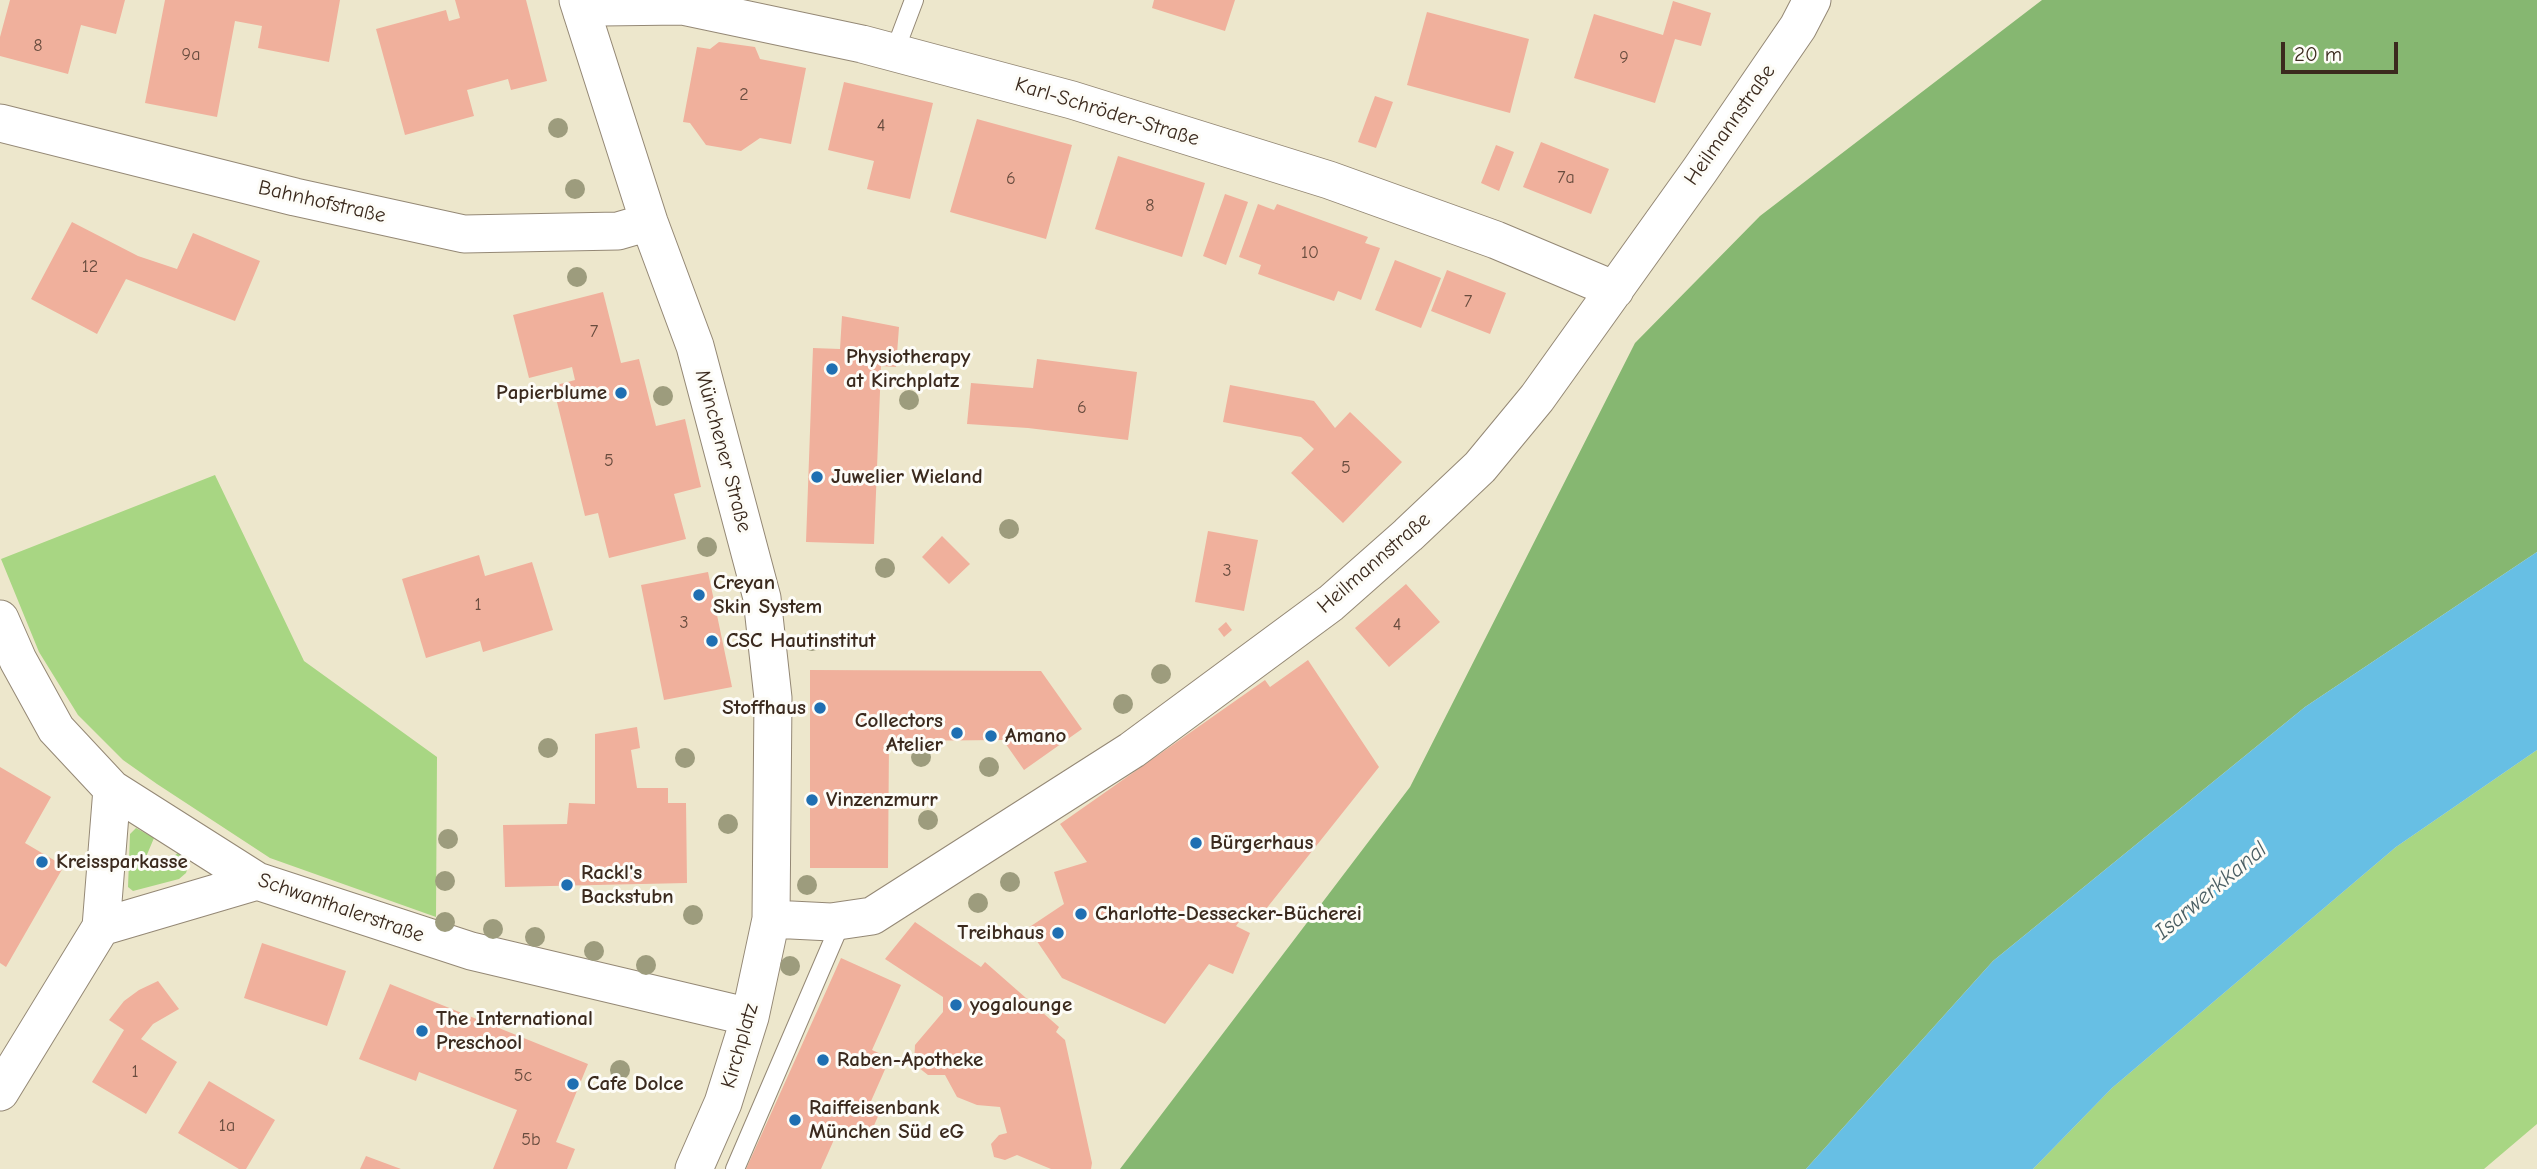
<!DOCTYPE html>
<meta charset="utf-8">
<style>
body{margin:0}
#map{position:relative;width:2537px;height:1169px;overflow:hidden;background:#ede7cc;font-family:"Comic Neue",sans-serif}
canvas{display:block}
.scale{position:absolute;left:2281px;top:42px;width:117px;height:32px;box-sizing:border-box;border:4px solid #3b2a1e;border-top:0;padding-left:9px;font-size:21px;line-height:24px;white-space:nowrap;color:#3b2a1e;-webkit-text-stroke:5px #fdfcf7;paint-order:stroke}
</style>
<div id="map">
<canvas width="2537" height="1169"></canvas>
<div class="scale">20 m</div>
</div>
<script>
const c = document.querySelector('canvas').getContext('2d');
c.lineJoin = 'round';
function fillPath(path, color) {
  c.fillStyle = color;
  c.fill(path, 'evenodd');
}
function toPath(rows) {
  const path = new Path2D();
  for (const r of rows) {
    path.moveTo(r[0], r[1]);
    for (let i = 2; i < r.length; i += 2) path.lineTo(r[i], r[i + 1]);
  }
  return path;
}
function stroke(path, color, width, dash) {
  c.strokeStyle = color;
  c.lineWidth = width;
  c.lineCap = dash ? 'butt' : 'round';
  c.setLineDash(dash || []);
  c.stroke(path);
}
function write(font, color, halo, rows, align = 'center') {
  c.font = font + ' "Comic Neue",sans-serif';
  c.lineWidth = 6;
  c.setLineDash([]);
  c.textBaseline = 'middle';
  c.strokeStyle = halo;
  c.fillStyle = color;
  for (const [text, x, y, turn = 0] of rows) {
    c.save();
    c.translate(x, y);
    c.rotate((+turn || 0) * Math.PI / 180);
    c.textAlign = isNaN(turn) ? turn : align;
    if (halo) c.strokeText(text, 0, 0);
    c.fillText(text, 0, 0);
    c.restore();
  }
}
fillPath(toPath([
 [215,475,304,661,437,757,436,917,270,858,157,784,123,760,78,715,39,652,1,559],
 [2537,750,2537,1124,2484,1169,2033,1169,2112,1088,2396,847],
 [136,828,154,838,143,864,154,872,179,852,190,861,186,873,179,879,133,891,128,887,130,834]
]), '#a8d683');
fillPath(toPath([
 [2042,0,2537,0,2537,552,2305,707,1993,961,1806,1169,1120,1169,1410,787,1635,343,1760,216]
]), '#86b771');
fillPath(toPath([
 [2537,552,2537,750,2396,847,2112,1088,2033,1169,1806,1169,1993,961,2305,707]
]), '#67bfe4');
fillPath(toPath([
 [10,0,125,0,116,34,81,25,68,74,0,56,0,37],
 [165,0,340,0,329,62,258,48,262,26,235,21,217,117,145,103],
 [455,0,526,0,547,81,511,90,508,79,467,90,474,116,405,135,376,29,446,10,449,21,460,18],
 [1154,0,1235,0,1225,31,1152,8],
 [1673,1,1711,13,1701,46,1675,39,1655,103,1574,78,1594,14,1663,35],
 [1427,12,1529,39,1510,113,1407,85],
 [719,42,755,47,760,59,806,68,791,144,760,138,741,151,706,145,690,123,683,122,697,47,710,49],
 [844,82,933,103,910,199,867,189,874,161,828,150],
 [1375,96,1393,102,1376,148,1358,142],
 [977,119,1072,145,1046,239,950,212],
 [1541,142,1609,169,1591,214,1523,187],
 [1496,145,1514,152,1499,191,1481,183],
 [1118,156,1205,183,1182,257,1095,229],
 [1225,194,1248,202,1226,265,1203,256],
 [1258,204,1274,210,1277,204,1368,237,1365,243,1380,248,1361,300,1338,291,1334,301,1258,274,1261,265,1239,257],
 [72,222,138,256,177,269,193,233,260,261,235,321,126,279,97,334,31,299],
 [1395,260,1441,278,1421,328,1375,310],
 [1447,270,1506,293,1490,334,1431,311],
 [603,292,621,363,639,359,656,426,685,419,701,487,674,494,686,539,609,558,598,513,585,516,553,386,575,380,572,367,529,378,513,315],
 [842,316,899,327,896,367,881,366,874,544,806,542,813,348,840,349],
 [1037,359,1137,372,1128,440,1028,428,967,424,971,383,1033,388],
 [1230,385,1314,401,1335,428,1350,412,1402,462,1343,523,1291,473,1314,449,1301,437,1223,422],
 [1208,531,1258,540,1244,611,1195,602],
 [942,536,970,564,949,584,922,557],
 [479,555,485,576,532,562,553,630,483,652,480,641,426,658,402,579],
 [708,572,732,687,664,700,641,585],
 [1406,584,1440,622,1389,667,1355,628],
 [1226,622,1232,630,1224,637,1218,629],
 [1308,660,1379,767,1262,914,1251,905,1236,926,1250,933,1233,974,1209,964,1165,1024,1062,978,1028,928,1064,904,1054,872,1087,862,1060,824,1265,680,1270,687],
 [810,670,1041,671,1082,729,1024,770,1003,740,889,741,888,868,810,868],
 [637,727,640,748,631,750,637,788,668,788,668,803,686,803,687,883,505,887,503,825,567,824,569,803,595,804,595,734],
 [0,767,51,797,25,843,64,866,6,967,0,963],
 [915,922,981,967,985,962,1059,1027,1056,1032,1065,1040,1092,1163,1091,1169,1051,1169,1017,1155,1005,1160,994,1157,991,1144,999,1135,1007,1133,1000,1107,977,1105,957,1097,945,1075,928,1075,914,1064,915,1045,943,1012,943,997,885,959],
 [262,943,346,971,327,1026,244,998],
 [841,958,901,985,872,1050,890,1058,868,1108,879,1114,868,1139,840,1126,821,1169,746,1169],
 [158,981,179,1009,153,1024,141,1039,177,1062,146,1114,92,1082,124,1030,109,1020,124,1001,139,990],
 [390,984,588,1064,556,1142,575,1149,567,1169,493,1169,517,1110,419,1072,416,1081,359,1059],
 [209,1081,275,1120,246,1169,239,1169,178,1133],
 [366,1156,401,1169,360,1169]
]), '#f0b09c');
const service = toPath([
 [894,53,914,0],
 [735,1169,842,920]
]);
const minor = toPath([
 [578,0,649,222,695,346,762,598,773,698,771,919,750,1017,723,1103,694,1169],
 [582,13,602,7,682,6,862,44,1072,100,1329,180,1496,240,1615,290],
 [0,123,295,197,464,234,618,231,649,222],
 [0,619,18,660,56,729,112,789,257,881,471,951,750,1017],
 [771,919,831,922,872,916,1132,750,1331,603,1408,535,1480,467,1537,398,1700,170,1798,27,1812,0],
 [101,927,257,881],
 [0,1092,101,927,112,789]
]);
stroke(service, '#948875', 20);
stroke(minor, '#948875', 39);
stroke(service, '#fff', 18);
stroke(minor, '#fff', 37);
c.fillStyle = '#9d9c7d';
for (const [x, y] of [
 [558,128],
 [575,189],
 [577,277],
 [663,396],
 [909,400],
 [1009,529],
 [707,547],
 [885,568],
 [812,641],
 [1161,674],
 [1123,704],
 [548,748],
 [921,757],
 [685,758],
 [989,767],
 [928,820],
 [728,824],
 [448,839],
 [445,881],
 [1010,882],
 [807,885],
 [978,903],
 [693,915],
 [445,922],
 [493,929],
 [535,937],
 [594,951],
 [646,965],
 [790,966],
 [620,1070]
]) {
  c.beginPath();
  c.arc(x, y, 10, 0, 2 * Math.PI);
  c.fill();
}
for (const [x, y, r, color] of [
 [832,369,7,"#1f6fb2"],
 [621,393,7,"#1f6fb2"],
 [817,477,7,"#1f6fb2"],
 [699,595,7,"#1f6fb2"],
 [712,641,7,"#1f6fb2"],
 [820,708,7,"#1f6fb2"],
 [957,733,7,"#1f6fb2"],
 [991,736,7,"#1f6fb2"],
 [812,800,7,"#1f6fb2"],
 [1196,843,7,"#1f6fb2"],
 [42,862,7,"#1f6fb2"],
 [567,885,7,"#1f6fb2"],
 [1081,914,7,"#1f6fb2"],
 [1058,933,7,"#1f6fb2"],
 [956,1005,7,"#1f6fb2"],
 [422,1031,7,"#1f6fb2"],
 [823,1060,7,"#1f6fb2"],
 [573,1084,7,"#1f6fb2"],
 [795,1120,7,"#1f6fb2"]
]) {
  const dot = new Path2D();
  dot.arc(x, y, r, 0, 2 * Math.PI);
  c.fillStyle = color;
  c.fill(dot);
  stroke(dot, '#fdfcf7', 2.5);
}
write('18px', '#684c3e', null, [
 ["8",38,46],
 ["9a",191,55],
 ["9",1624,58],
 ["2",744,95],
 ["4",881,126],
 ["7a",1566,178],
 ["6",1011,179],
 ["8",1150,206],
 ["10",1310,253],
 ["12",90,267],
 ["7",1468,302],
 ["7",594,332],
 ["6",1082,408],
 ["5",609,461],
 ["5",1346,468],
 ["3",1227,571],
 ["1",478,605],
 ["3",684,623],
 ["4",1397,625],
 ["1",135,1072],
 ["5c",523,1076],
 ["1a",227,1126],
 ["5b",531,1140]
]);
write('21px', '#3b2a1e', '#fdfcf7', [
 ["Karl-Schröder-Straße",1107,112,17],
 ["Heilmannstraße",1730,125,-55],
 ["Bahnhofstraße",322,202,13],
 ["Münchener Straße",723,451,75],
 ["Heilmannstraße",1374,563,-41],
 ["Schwanthalerstraße",341,908,19],
 ["Kirchplatz",740,1046,-74]
]);
write('bold 21px', '#3b2a1e', '#fdfcf7', [
 ["Physiotherapy",846,357],
 ["at Kirchplatz",846,381],
 ["Papierblume",607,393,"right"],
 ["Juwelier Wieland",831,477],
 ["Creyan",713,583],
 ["Skin System",713,607],
 ["CSC Hautinstitut",726,641],
 ["Stoffhaus",806,708,"right"],
 ["Collectors",943,721,"right"],
 ["Atelier",943,745,"right"],
 ["Amano",1005,736],
 ["Vinzenzmurr",826,800],
 ["Bürgerhaus",1210,843],
 ["Kreissparkasse",56,862],
 ["Rackl's",581,873],
 ["Backstubn",581,897],
 ["Charlotte-Dessecker-Bücherei",1095,914],
 ["Treibhaus",1044,933,"right"],
 ["yogalounge",970,1005],
 ["The International",436,1019],
 ["Preschool",436,1043],
 ["Raben-Apotheke",837,1060],
 ["Cafe Dolce",587,1084],
 ["Raiffeisenbank",809,1108],
 ["München Süd eG",809,1132]
], 'left');
write('italic 23px', '#4a5e63', '#fdfcf7', [
 ["Isarwerkkanal",2211,891,-40]
]);
</script>
